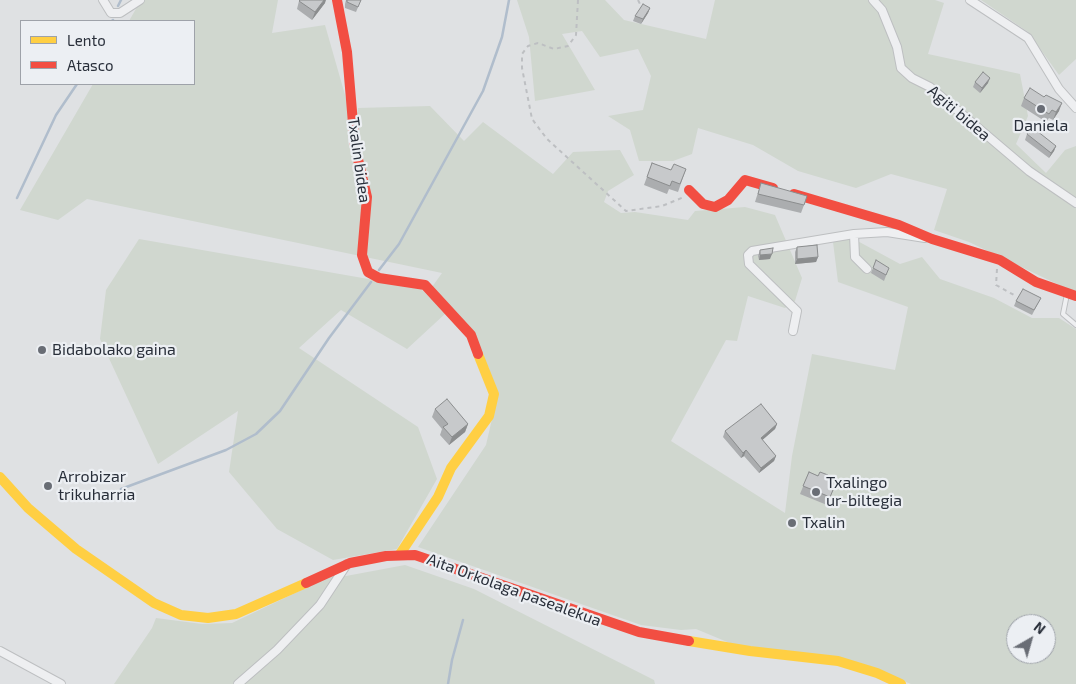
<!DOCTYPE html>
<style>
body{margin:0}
#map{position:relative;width:1076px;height:684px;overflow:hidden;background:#dfe1e3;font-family:"Exo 2",sans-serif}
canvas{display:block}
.legend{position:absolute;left:20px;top:20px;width:175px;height:65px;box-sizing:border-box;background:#eceff3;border:1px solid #9ea2a9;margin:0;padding:6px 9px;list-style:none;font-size:15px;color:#292f3a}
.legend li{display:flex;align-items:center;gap:10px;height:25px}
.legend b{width:25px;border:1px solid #9ea2a9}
.north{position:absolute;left:1006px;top:614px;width:50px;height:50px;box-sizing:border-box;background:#eceff3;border:1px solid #9ea2a9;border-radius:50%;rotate:38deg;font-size:14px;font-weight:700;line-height:20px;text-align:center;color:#292f3a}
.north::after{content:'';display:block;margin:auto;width:18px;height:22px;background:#696d75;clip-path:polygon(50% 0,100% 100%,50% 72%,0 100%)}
</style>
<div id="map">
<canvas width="1076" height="684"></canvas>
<ul class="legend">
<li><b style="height:6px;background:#ffcf43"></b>Lento</li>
<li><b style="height:6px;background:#f24e42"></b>Atasco</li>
</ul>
<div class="north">N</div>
</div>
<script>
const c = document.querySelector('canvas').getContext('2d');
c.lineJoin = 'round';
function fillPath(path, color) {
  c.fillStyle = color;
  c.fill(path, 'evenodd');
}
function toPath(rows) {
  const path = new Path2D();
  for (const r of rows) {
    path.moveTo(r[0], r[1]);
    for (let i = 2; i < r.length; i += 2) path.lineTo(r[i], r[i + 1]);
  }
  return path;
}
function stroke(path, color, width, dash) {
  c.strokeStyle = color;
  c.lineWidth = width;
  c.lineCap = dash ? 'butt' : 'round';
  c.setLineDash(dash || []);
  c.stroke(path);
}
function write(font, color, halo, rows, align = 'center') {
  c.font = font + ' "Exo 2",sans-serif';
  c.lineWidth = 4.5;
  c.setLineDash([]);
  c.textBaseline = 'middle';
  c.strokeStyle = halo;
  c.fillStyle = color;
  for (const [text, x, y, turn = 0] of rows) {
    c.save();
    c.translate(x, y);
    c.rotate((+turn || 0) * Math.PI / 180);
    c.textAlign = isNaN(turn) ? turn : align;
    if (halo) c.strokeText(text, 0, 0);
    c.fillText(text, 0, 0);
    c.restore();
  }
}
fillPath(toPath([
 [141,0,278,0,272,33,325,25,349,109,348,142,361,185,355,131,358,108,430,106,464,141,483,122,553,174,573,152,620,150,634,175,608,191,604,202,621,213,635,212,688,220,695,211,745,207,775,215,802,278,795,301,785,308,748,296,737,341,726,340,671,441,785,513,792,456,812,354,895,370,908,307,838,282,833,242,852,238,900,264,922,257,940,279,994,298,1032,318,1059,318,1076,329,1076,684,911,684,862,664,737,646,696,629,681,630,641,625,418,547,486,445,492,419,489,368,432,287,442,273,87,199,58,220,20,210,93,84,194,84,194,21,129,21],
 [1016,624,1046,624,1046,654,1016,654],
 [517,0,605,0,624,20,706,39,715,0,935,0,944,3,928,54,1020,74,1028,116,1016,144,1046,173,1065,150,1076,146,1076,293,969,242,934,230,947,189,891,174,856,188,798,171,753,145,698,128,692,154,673,161,639,161,630,130,608,116,643,110,651,76,638,49,600,57,582,31,562,34,595,90,535,101,529,37],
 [981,0,1076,0,1076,59,1059,75,1028,32],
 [139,239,420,288,446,313,407,349,341,310,299,348,418,427,437,479,397,549,333,560,277,529,229,472,238,411,158,464,100,339,106,290],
 [405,565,474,589,654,680,655,684,114,684,152,628,156,618,202,624,232,623,333,575,346,576]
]), '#d0d7cf');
stroke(toPath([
 [118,6,121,0],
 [112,21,113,20],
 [17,198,56,115,77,84],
 [379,270,399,244,483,91,502,37,509,0],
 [121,489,226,450,256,434,280,411,329,338,371,282],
 [448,684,452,660,463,620]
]), '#b0bdcc', 2.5);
const lane = toPath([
 [1067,294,1063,314,1076,325]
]);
const street = toPath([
 [103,0,111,13,120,13,140,0],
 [873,0,882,10,897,47,901,68,912,78,930,87,1029,171,1076,203],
 [970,0,1028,38,1059,89,1076,108],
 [854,234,855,257,867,269],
 [793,331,797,311,749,264,748,255,752,251,854,234,887,232,925,238],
 [0,651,61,684],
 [238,684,277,650,320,605,347,564]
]);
stroke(lane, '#bdbfc1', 6);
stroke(street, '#bdbfc1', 10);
stroke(toPath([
 [578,0,576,35,568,46,554,49,538,43,528,46,522,54,522,68,532,119,547,139,626,211,662,206,684,197],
 [638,0,640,4],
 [997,269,996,285,1014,295]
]), '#bdbfc2', 2, [4, 4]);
stroke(lane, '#eeeff1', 4);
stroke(street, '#eeeff1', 8);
stroke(toPath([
 [0,477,28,508,76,549,154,603,181,615,208,618,236,614,306,583],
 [400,554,438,497,451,468,489,416,494,394,478,354],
 [689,641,750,651,838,661,877,673,901,684]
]), '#ffcf43', 10);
stroke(toPath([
 [337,0,347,52,355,147,367,197,362,255,368,272,379,278,425,285,471,335,478,354],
 [689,190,703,204,715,207,728,200,745,180,773,188],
 [794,194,899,225,932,239,1000,260,1036,282,1076,296],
 [306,583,350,563,386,556,415,555,639,632,689,641]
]), '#f24e42', 10);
fillPath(toPath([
 [346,0,361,0,356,12,345,8,345,4],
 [299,1,325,3,312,20,297,9],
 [650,8,648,13,641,24,633,21,635,16],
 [975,82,988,83,980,93,973,87],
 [1024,98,1059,111,1053,120,1049,118,1046,122,1021,106],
 [1027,134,1056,146,1054,151,1049,158,1025,140],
 [652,163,671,170,686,169,678,192,669,189,667,194,644,185],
 [761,183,804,205,801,213,755,202],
 [797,247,818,257,816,262,795,264,795,252],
 [760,250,770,259,759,260,758,256],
 [876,260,887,273,884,281,871,273],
 [1041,298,1032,315,1014,306,1016,301],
 [435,409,468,424,465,432,449,445,440,435,442,429,432,417],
 [777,424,775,429,762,440,776,456,774,461,759,473,744,456,741,458,723,437,725,431],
 [809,472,836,483,827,505,800,494]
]), '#abadaf');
fillPath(toPath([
 [324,0,326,0,325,3,312,20,315,12],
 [650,8,648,13,641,24,643,19],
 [990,78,988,83,980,93,982,88],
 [1062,103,1059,111,1053,120,1056,112],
 [1056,146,1054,151,1049,158,1051,153],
 [772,254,770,259,759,260,760,255],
 [818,257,816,262,795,264,797,259],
 [468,424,465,432,449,445,452,437],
 [777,424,775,429,759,443,761,438],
 [746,450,744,456,741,458,743,453],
 [776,456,774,461,759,473,761,468]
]), '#8b8d8e');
const building = toPath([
 [300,0,324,0,315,12,299,1,300,0],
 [347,0,361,0,358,7,347,2,347,0],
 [643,4,650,8,643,19,635,16,643,4],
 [983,72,990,78,982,88,975,82,983,72],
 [1030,88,1044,97,1046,95,1062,103,1056,112,1052,110,1049,114,1024,98,1030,88],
 [1032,127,1056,146,1051,153,1027,134,1032,127],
 [652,163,671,170,674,164,686,169,680,184,672,181,670,186,647,177,652,163],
 [761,183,807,196,804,205,758,194,761,183],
 [817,245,818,257,797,259,797,247,817,245],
 [773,248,772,254,760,255,760,250,773,248],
 [876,260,889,268,886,275,873,268,876,260],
 [1023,289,1041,298,1034,310,1016,301,1023,289],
 [447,399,468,424,452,437,443,427,448,424,435,409,447,399],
 [761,404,777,424,761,438,776,456,761,468,746,450,743,453,725,431,761,404],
 [809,472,818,476,820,472,828,475,826,479,836,483,830,497,803,486,809,472]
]);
fillPath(building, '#c7c9cb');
stroke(building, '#8b8d8e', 1);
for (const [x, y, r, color] of [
 [1041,109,5,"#696d75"],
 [42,350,5,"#696d75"],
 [48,486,5,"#696d75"],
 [816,492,5,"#696d75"],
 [792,523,5,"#696d75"]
]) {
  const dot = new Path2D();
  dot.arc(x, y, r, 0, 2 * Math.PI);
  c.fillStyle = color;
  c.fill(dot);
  stroke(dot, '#eceff3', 2);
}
write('16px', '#292f3a', '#eceff3', [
 ["Agiti bidea",959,113,40],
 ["Txalin bidea",359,160,82],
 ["Aita Orkolaga pasealekua",514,590,20]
]);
write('16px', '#292f3a', '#eceff3', [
 ["Daniela",1041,126,"center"],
 ["Bidabolako gaina",52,350],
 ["Arrobizar",58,477],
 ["trikuharria",58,495],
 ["Txalingo",826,483],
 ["ur-biltegia",826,501],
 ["Txalin",802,523]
], 'left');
</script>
